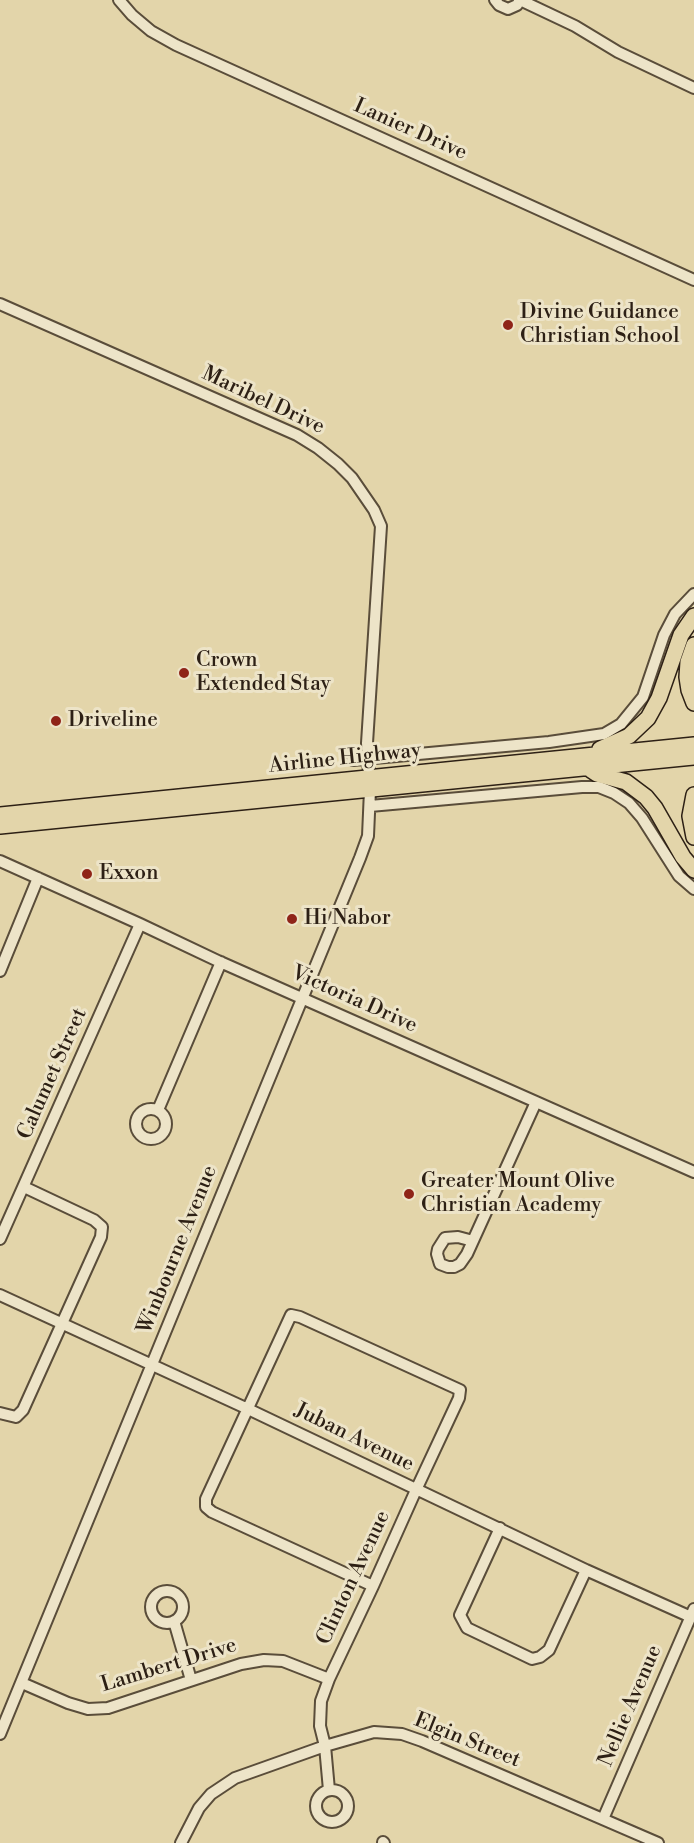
<!DOCTYPE html>
<style>
body{margin:0}
canvas{display:block;background:#e3d5aa}
</style>
<canvas width="694" height="1843"></canvas>
<script>
const c = document.querySelector('canvas').getContext('2d');
c.lineJoin = 'round';
function toPath(rows) {
  const path = new Path2D();
  for (const r of rows) {
    if (r.length === 3) {
      path.moveTo(r[0] + r[2], r[1]);
      path.arc(r[0], r[1], r[2], 0, 2 * Math.PI);
      continue;
    }
    path.moveTo(r[0], r[1]);
    for (let i = 2; i < r.length; i += 2) path.lineTo(r[i], r[i + 1]);
  }
  return path;
}
function stroke(path, color, width, dash) {
  c.strokeStyle = color;
  c.lineWidth = width;
  c.lineCap = dash ? 'butt' : 'round';
  c.setLineDash(dash || []);
  c.stroke(path);
}
function write(font, color, halo, rows, align = 'center') {
  c.font = font + ' "Libre Bodoni",serif';
  c.lineWidth = 6;
  c.setLineDash([]);
  c.textBaseline = 'middle';
  c.strokeStyle = halo;
  c.fillStyle = color;
  for (const [text, x, y, turn = 0] of rows) {
    c.save();
    c.translate(x, y);
    c.rotate((+turn || 0) * Math.PI / 180);
    c.textAlign = isNaN(turn) ? turn : align;
    if (halo) c.strokeText(text, 0, 0);
    c.fillText(text, 0, 0);
    c.restore();
  }
}
const minor = toPath([
 [119,0,132,15,151,31,176,45,694,280],
 [495,0,499,5,508,9,517,5,520,0],
 [520,0,575,26,618,52,694,88],
 [0,304,297,435,318,448,338,464,352,478,374,510,381,526,367,743,370,790,368,836,360,858,0,1734],
 [353,760,549,742,604,734,621,724,643,697,664,635,675,614,694,594],
 [370,806,582,787,599,787,614,793,629,803,642,818,679,876,694,889],
 [0,861,140,924,218,961,694,1172],
 [0,971,38,878],
 [151,1124,15],
 [158,1110,221,962],
 [0,1239,140,924],
 [473,1241,458,1237,445,1238,438,1249,437,1254,440,1264,448,1267,454,1267,460,1264,467,1254,536,1102],
 [0,1295,248,1409,586,1570,691,1617],
 [0,1413,16,1417,23,1410,101,1237,102,1227,94,1220,24,1187],
 [500,1528,460,1615,467,1628,532,1659,540,1657,549,1650,586,1570],
 [167,1607,16],
 [174,1621,191,1680],
 [22,1683,68,1703,88,1709,108,1708,241,1664,264,1660,283,1661,329,1679],
 [329,1790,325,1746,320,1726,321,1701,329,1679,373,1586,416,1490,459,1398,460,1390,300,1317,291,1315,206,1499,206,1507,212,1512,373,1586],
 [332,1806,16],
 [603,1819,694,1609],
 [383,1842,384,1843],
 [181,1843,199,1808,211,1794,235,1778,325,1746,374,1732,402,1734,422,1741,658,1843]
]);
const highway = toPath([
 [694,645,688,662,687,677,689,690,694,703],
 [600,749,629,736,648,718,659,698,681,635,694,616],
 [591,770,597,774,626,782,646,797,655,808,683,857,694,870],
 [694,795,690,816,694,837],
 [0,815,694,745],
 [0,826,694,757]
]);
stroke(minor, '#5a4d3a', 14);
stroke(highway, '#2d2015', 18);
stroke(minor, '#ede4c8', 10);
stroke(highway, '#e3d5aa', 15);
for (const [x, y, r, color] of [
 [508,325,6,"#8f2418"],
 [184,673,6,"#8f2418"],
 [56,721,6,"#8f2418"],
 [87,874,6,"#8f2418"],
 [292,919,6,"#8f2418"],
 [409,1194,6,"#8f2418"]
]) {
  const dot = new Path2D();
  dot.arc(x, y, r, 0, 2 * Math.PI);
  c.fillStyle = color;
  c.fill(dot);
  stroke(dot, '#ede4c8', 2);
}
write('21px', '#2d2015', '#ede4c8', [
 ["Lanier Drive",410,130,24],
 ["Maribel Drive",263,401,25],
 ["Airline Highway",345,759,-6],
 ["Victoria Drive",354,1000,24],
 ["Calumet Street",53,1074,-66],
 ["Winbourne Avenue",178,1250,-68],
 ["Juban Avenue",354,1438,26],
 ["Clinton Avenue",354,1578,-65],
 ["Lambert Drive",169,1666,-17],
 ["Nellie Avenue",631,1706,-67],
 ["Elgin Street",467,1741,22]
]);
write('21px', '#2d2015', '#ede4c8', [
 ["Divine Guidance",520,313],
 ["Christian School",520,337],
 ["Crown",196,661],
 ["Extended Stay",196,685],
 ["Driveline",68,721],
 ["Exxon",99,874],
 ["Hi Nabor",304,919],
 ["Greater Mount Olive",421,1182],
 ["Christian Academy",421,1206]
], 'left');
</script>
